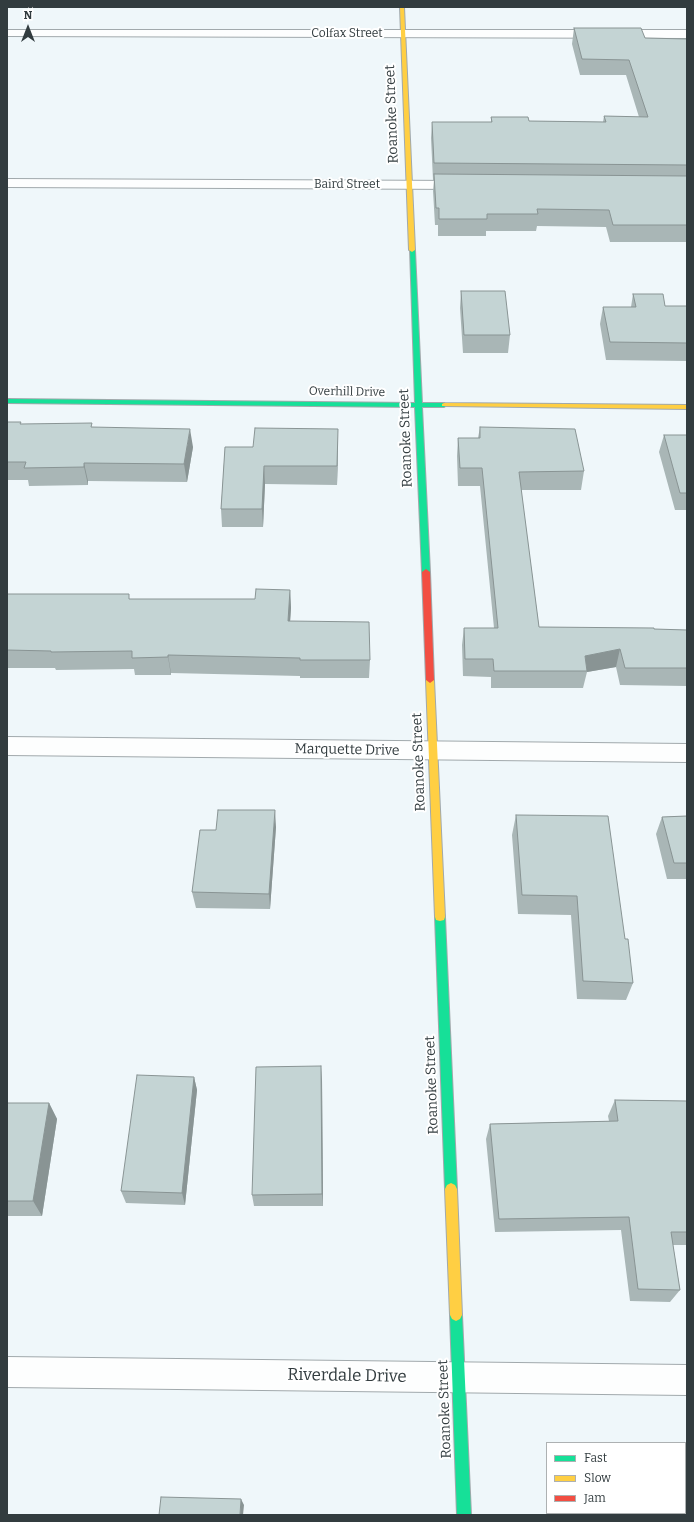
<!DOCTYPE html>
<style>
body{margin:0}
#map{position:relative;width:694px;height:1522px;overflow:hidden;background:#eff7fa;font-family:Bitter,serif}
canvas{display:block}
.frame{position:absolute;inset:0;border:8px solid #323c3f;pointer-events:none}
.legend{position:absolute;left:546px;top:1442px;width:140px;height:72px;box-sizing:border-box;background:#fff;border:1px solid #adb1b2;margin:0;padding:5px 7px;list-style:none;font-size:12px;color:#323c3f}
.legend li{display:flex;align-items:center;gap:8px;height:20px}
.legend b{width:20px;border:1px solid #adb1b2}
.north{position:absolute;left:8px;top:8px;width:40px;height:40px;-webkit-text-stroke:3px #fff;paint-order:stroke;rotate:0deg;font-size:11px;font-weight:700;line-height:16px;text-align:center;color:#323c3f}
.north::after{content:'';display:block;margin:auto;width:14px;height:18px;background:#323c3f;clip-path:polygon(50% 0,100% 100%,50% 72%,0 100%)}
</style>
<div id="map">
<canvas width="694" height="1522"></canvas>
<div class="frame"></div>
<ul class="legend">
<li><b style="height:5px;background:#16e098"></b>Fast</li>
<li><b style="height:5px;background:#ffcf43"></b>Slow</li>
<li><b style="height:5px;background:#f24e42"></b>Jam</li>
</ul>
<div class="north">N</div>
</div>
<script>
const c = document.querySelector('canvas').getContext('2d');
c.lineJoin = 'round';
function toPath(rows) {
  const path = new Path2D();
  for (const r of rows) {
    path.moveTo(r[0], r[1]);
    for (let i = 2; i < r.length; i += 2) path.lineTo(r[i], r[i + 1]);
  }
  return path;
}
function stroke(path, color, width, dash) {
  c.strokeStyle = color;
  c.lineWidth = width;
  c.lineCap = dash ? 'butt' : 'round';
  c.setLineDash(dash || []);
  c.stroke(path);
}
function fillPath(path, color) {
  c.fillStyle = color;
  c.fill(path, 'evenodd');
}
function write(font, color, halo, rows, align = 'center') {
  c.font = font + ' Bitter,serif';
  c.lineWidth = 4;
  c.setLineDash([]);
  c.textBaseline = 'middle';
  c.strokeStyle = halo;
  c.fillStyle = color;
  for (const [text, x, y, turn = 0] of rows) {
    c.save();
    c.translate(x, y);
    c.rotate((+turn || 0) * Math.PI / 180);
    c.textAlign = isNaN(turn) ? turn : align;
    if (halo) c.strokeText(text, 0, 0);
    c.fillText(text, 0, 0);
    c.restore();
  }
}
const street = toPath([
 [7,30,687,30,687,38,7,36,7,30],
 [7,179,464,181,469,182,471,185,469,188,464,189,7,187,7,179],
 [7,737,687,744,687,762,7,755,7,737],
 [7,1357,687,1365,687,1395,7,1387,7,1357]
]);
const fast = toPath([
 [410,249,415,250,422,403,444,403,447,405,444,407,422,407,430,572,429,574,423,574,422,572,415,407,7,403,7,399,415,403,410,249],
 [440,913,444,914,445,917,457,1189,455,1193,451,1195,447,1193,445,1189,435,917,436,914,440,913],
 [456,1309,460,1311,462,1315,471,1515,457,1515,450,1315,452,1311,456,1309]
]);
const slow = toPath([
 [400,7,404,7,415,250,412,252,409,250,400,7],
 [444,403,687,405,687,409,442,406,442,404,444,403],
 [430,677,434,680,445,917,444,920,440,921,436,920,435,917,426,680,430,677],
 [451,1183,455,1185,457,1189,462,1315,460,1319,456,1321,452,1319,450,1315,445,1189,447,1185,451,1183]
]);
const jam = toPath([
 [426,569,430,572,434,680,430,683,426,680,422,572,426,569]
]);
stroke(street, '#a1a9ac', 2);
stroke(fast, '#a1a9ac', 2);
stroke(slow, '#a1a9ac', 2);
stroke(jam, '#a1a9ac', 2);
fillPath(street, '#fdfefe');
fillPath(fast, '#16e098');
fillPath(slow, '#ffcf43');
fillPath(jam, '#f24e42');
fillPath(toPath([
 [574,28,645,38,687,39,687,242,610,242,606,227,537,226,536,231,486,231,486,236,438,236,438,225,435,225,433,191,434,180,433,180,431,138,432,122,491,122,491,117,529,121,603,122,604,116,639,117,626,75,580,75,572,44],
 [461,291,510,335,508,353,463,353,460,308],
 [633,294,665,306,687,306,687,361,606,360,600,324,603,307,631,307],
 [7,422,22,424,93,427,193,447,187,482,88,481,88,485,29,486,28,480,7,480],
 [480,427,584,471,581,490,521,490,539,627,687,630,687,686,620,685,616,667,587,672,583,688,491,688,491,677,463,676,462,645,464,628,494,628,480,486,458,486,457,456,458,438,478,438],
 [664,435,687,435,687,510,675,510,659,452],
 [225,447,338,447,337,485,265,484,263,527,222,527,221,509],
 [290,590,291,608,290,621,370,660,369,678,300,678,300,676,171,673,171,675,135,675,134,669,56,670,55,668,7,668,7,594,131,599,255,599],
 [516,815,625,939,633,983,626,1000,577,999,571,915,518,914,512,835],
 [687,816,687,879,667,879,656,834,662,817],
 [276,827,270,909,196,908,192,892,216,830],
 [194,1077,197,1090,185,1205,126,1203,121,1191],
 [322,1079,323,1206,254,1206,252,1195],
 [615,1100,687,1101,687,1245,673,1245,680,1290,670,1302,630,1301,621,1230,495,1232,486,1139,490,1124,609,1121,608,1116],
 [7,1103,49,1103,57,1119,42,1216,7,1216],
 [646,1513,685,1513,687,1515,646,1515]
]), '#a9b6b6');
fillPath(toPath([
 [190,429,193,447,187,482,184,464],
 [338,429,338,447,337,485,337,466],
 [84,463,88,481,88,485,84,467],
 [264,466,265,484,263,527,262,509],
 [290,590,291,608,289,638,288,621],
 [620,649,616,667,587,672,587,671,585,656],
 [168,655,171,673,171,675,168,657],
 [275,810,276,827,270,909,269,894],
 [321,1066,322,1079,323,1206,322,1194],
 [194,1077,197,1090,185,1205,182,1193],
 [49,1103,57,1119,42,1216,33,1201],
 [241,1499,244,1505,243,1515,240,1515]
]), '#899494');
const building = toPath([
 [574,28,641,28,645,38,687,39,687,165,434,163,432,122,492,122,491,117,528,117,529,121,606,122,604,116,648,117,629,60,582,59,574,28],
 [434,174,687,176,687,225,613,225,609,210,537,209,538,214,487,214,487,219,439,219,439,208,436,208,434,174],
 [461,291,505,291,510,335,464,335,461,291],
 [633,294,663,294,665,306,687,306,687,343,610,342,603,307,636,307,633,294],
 [7,422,21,422,20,424,92,423,91,427,190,429,184,464,84,463,84,467,24,468,26,462,7,462,7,422],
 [480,427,575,429,584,471,519,472,539,627,654,628,654,629,687,630,687,668,625,668,620,649,585,656,587,671,494,671,493,659,465,659,464,628,498,628,482,468,460,468,458,438,480,438,480,427],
 [255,428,338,429,337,466,264,466,262,509,221,509,225,447,253,447,255,428],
 [664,435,687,435,687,493,680,493,664,435],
 [256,589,290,590,288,621,369,622,370,660,300,660,300,658,168,655,168,657,132,658,132,651,51,652,51,651,7,650,7,594,129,594,129,599,255,599,256,589],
 [218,810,275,810,269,894,192,892,200,830,216,830,218,810],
 [516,815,608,816,625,939,628,939,633,983,583,981,577,896,522,895,516,815],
 [687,816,687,863,674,863,662,817,687,816],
 [321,1066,322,1194,252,1195,256,1067,321,1066],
 [137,1075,194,1077,182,1193,121,1191,137,1075],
 [615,1100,687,1101,687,1232,671,1232,680,1290,638,1289,629,1217,499,1219,490,1124,618,1121,615,1100],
 [7,1103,49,1103,33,1201,7,1201,7,1103],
 [685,1465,687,1465,687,1515,655,1515,655,1513,685,1513,685,1465],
 [161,1497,241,1499,240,1515,159,1515,161,1497]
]);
fillPath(building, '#c4d4d4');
stroke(building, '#899494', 1);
write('12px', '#323c3f', '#fff', [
 ["Colfax Street",347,34],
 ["Baird Street",347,185],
 ["Overhill Drive",347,392,1]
]);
write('14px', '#323c3f', '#fff', [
 ["Roanoke Street",392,114,-92],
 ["Roanoke Street",406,438,-92],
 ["Marquette Drive",347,750,1],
 ["Roanoke Street",419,762,-92],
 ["Roanoke Street",432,1085,-92],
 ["Roanoke Street",445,1409,-92]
]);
write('17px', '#323c3f', '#fff', [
 ["Riverdale Drive",347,1376,1]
]);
</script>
